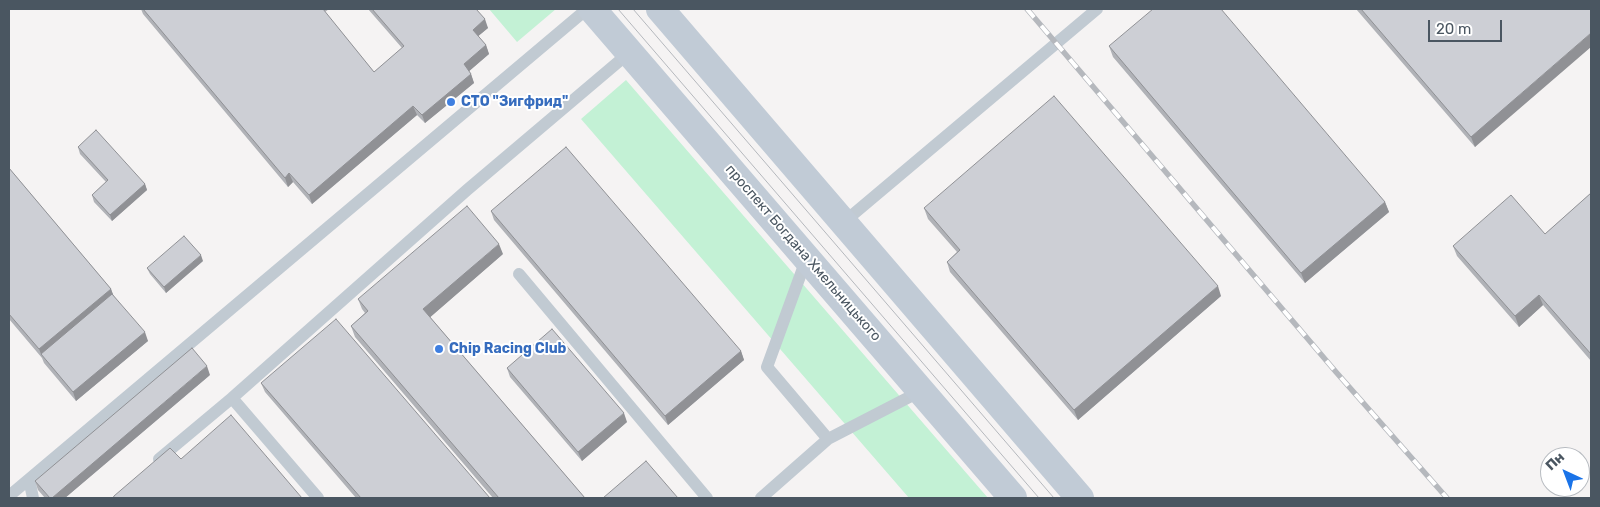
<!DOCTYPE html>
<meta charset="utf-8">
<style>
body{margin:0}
#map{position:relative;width:1600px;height:507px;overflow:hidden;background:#f5f3f3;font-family:Rubik,sans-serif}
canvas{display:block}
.frame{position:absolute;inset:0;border:10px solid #4a5661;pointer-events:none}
.north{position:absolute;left:1540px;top:447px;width:50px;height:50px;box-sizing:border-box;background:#fff;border:1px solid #b7bbc0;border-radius:50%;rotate:317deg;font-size:14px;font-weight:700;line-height:20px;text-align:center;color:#4a5661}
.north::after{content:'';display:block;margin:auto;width:18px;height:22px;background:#1a73e8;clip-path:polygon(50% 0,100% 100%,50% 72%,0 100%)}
.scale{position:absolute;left:1428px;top:20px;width:74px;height:22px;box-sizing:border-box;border:2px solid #4a5661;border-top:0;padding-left:6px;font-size:15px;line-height:18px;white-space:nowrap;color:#4a5661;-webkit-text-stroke:4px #fff;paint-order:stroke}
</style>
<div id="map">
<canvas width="1600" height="507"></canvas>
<div class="frame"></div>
<div class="north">Пн</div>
<div class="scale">20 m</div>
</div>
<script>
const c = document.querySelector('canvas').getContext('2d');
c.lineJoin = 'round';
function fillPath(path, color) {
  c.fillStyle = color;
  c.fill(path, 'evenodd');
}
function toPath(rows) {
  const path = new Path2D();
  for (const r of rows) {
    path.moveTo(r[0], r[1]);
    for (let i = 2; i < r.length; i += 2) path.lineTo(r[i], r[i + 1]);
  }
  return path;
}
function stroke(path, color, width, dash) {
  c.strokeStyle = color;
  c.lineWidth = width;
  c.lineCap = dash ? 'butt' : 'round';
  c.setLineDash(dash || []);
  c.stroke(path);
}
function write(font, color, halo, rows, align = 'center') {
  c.font = font + ' Rubik,sans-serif';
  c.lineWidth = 4;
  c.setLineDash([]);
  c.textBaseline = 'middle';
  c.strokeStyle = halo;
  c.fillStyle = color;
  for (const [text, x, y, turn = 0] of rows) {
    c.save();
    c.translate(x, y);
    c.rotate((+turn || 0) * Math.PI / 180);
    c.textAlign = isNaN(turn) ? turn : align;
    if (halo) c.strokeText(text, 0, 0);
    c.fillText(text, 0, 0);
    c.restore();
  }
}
fillPath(toPath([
 [489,9,556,9,517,42],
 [626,80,988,498,909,498,581,119]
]), '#c3f1d5');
stroke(toPath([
 [844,222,1097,9],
 [807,257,767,367,828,439],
 [519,274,707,498],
 [232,398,318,498],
 [159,459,232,398,467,190,630,52],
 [29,479,33,498],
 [9,496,587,9],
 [761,498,828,439,921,391]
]), '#c1cad2', 12);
stroke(toPath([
 [592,9,1013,498],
 [660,9,1080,498]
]), '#c1cbd6', 28);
stroke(toPath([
 [618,9,1039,498],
 [633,9,1054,498]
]), '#b5b8bd', 1);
const rail = toPath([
 [1027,9,1336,372,1447,498]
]);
stroke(rail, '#b5b8bd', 5.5);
stroke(rail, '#fff', 4, [11]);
fillPath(toPath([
 [141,9,329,9,325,12,374,72,402,48,368,9,476,9,488,28,478,36,486,45,489,54,469,71,471,74,474,83,425,123,417,115,312,204,293,182,288,187,143,14],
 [1356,9,1591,9,1475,147],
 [1109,46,1385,202,1389,212,1305,283,1113,57],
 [78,147,145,184,147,190,112,221,94,202,92,195,106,182,80,154],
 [9,168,111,289,113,295,148,341,76,401,44,363,42,358,9,319],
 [1591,193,1591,361,1543,305,1519,327,1457,256,1453,246,1545,234],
 [924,208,1221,296,1078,420,950,272,947,262,957,252,928,219],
 [491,211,741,351,744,360,668,425,494,220],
 [503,254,430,317,585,498,493,498,355,337,351,326,365,313,362,309,358,299],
 [203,261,166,293,150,274,147,268],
 [507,368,627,422,582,461,510,377],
 [210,375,65,498,45,498,38,490,35,481],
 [261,383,490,498,356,498,265,392]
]), '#b0b2b7');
fillPath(toPath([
 [485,19,488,28,476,38,473,30],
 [1591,33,1591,47,1475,147,1471,137],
 [486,45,489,54,467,73,464,64],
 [471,74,474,83,425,123,422,115],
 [413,106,417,115,312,204,309,195],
 [289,173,293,182,288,187,285,178],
 [145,184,147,190,112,221,110,215],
 [1385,202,1389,212,1305,283,1301,273],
 [499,244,503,254,427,320,423,309],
 [201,255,203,261,166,293,164,287],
 [1218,286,1221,296,1078,420,1074,410],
 [111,289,114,297,41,354,39,349],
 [1539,295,1543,305,1519,327,1515,316],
 [145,332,148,341,76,401,73,392],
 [741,351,744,360,668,425,665,416],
 [207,366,210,375,65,498,52,498],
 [624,413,627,422,582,461,578,452]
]), '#909195');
const building = toPath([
 [143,9,323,9,374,72,404,46,372,9,476,9,485,19,473,30,486,45,464,64,471,74,422,115,413,106,309,195,289,173,285,178,143,9],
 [1153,9,1221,9,1385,202,1301,273,1109,46,1153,9],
 [1361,9,1591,9,1591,33,1471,137,1361,9],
 [1054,96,1218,286,1074,410,947,262,960,250,924,208,1054,96],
 [96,130,145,184,110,215,92,195,108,180,78,147,96,130],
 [566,147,741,351,665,416,491,211,566,147],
 [9,168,111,289,39,349,9,314,9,168],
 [1591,193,1591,354,1539,295,1515,316,1453,246,1511,195,1545,234,1591,193],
 [467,206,499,244,423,309,585,498,499,498,351,326,368,311,358,299,467,206],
 [184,236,201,255,164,287,147,268,184,236],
 [112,294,145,332,73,392,41,354,112,294],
 [336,319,490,498,361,498,261,383,336,319],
 [552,329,624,413,578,452,507,368,552,329],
 [192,348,207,366,52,498,50,498,35,481,192,348],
 [231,415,302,498,113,498,114,496,170,448,181,459,231,415],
 [646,461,678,498,603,498,646,461]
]);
fillPath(building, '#cdcfd5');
stroke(building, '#909195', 1);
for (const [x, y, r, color] of [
 [451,102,5,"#3f7fe0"],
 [439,349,5,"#3f7fe0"]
]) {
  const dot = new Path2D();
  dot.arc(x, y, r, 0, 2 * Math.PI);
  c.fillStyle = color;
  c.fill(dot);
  stroke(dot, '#fff', 2);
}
write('bold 14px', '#366cbe', '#fff', [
 ["СТО \"Зигфрид\"",461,102],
 ["Chip Racing Club",449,349]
], 'left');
write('14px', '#4a5661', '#fff', [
 ["проспект Богдана Хмельницького",803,253,49]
]);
</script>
